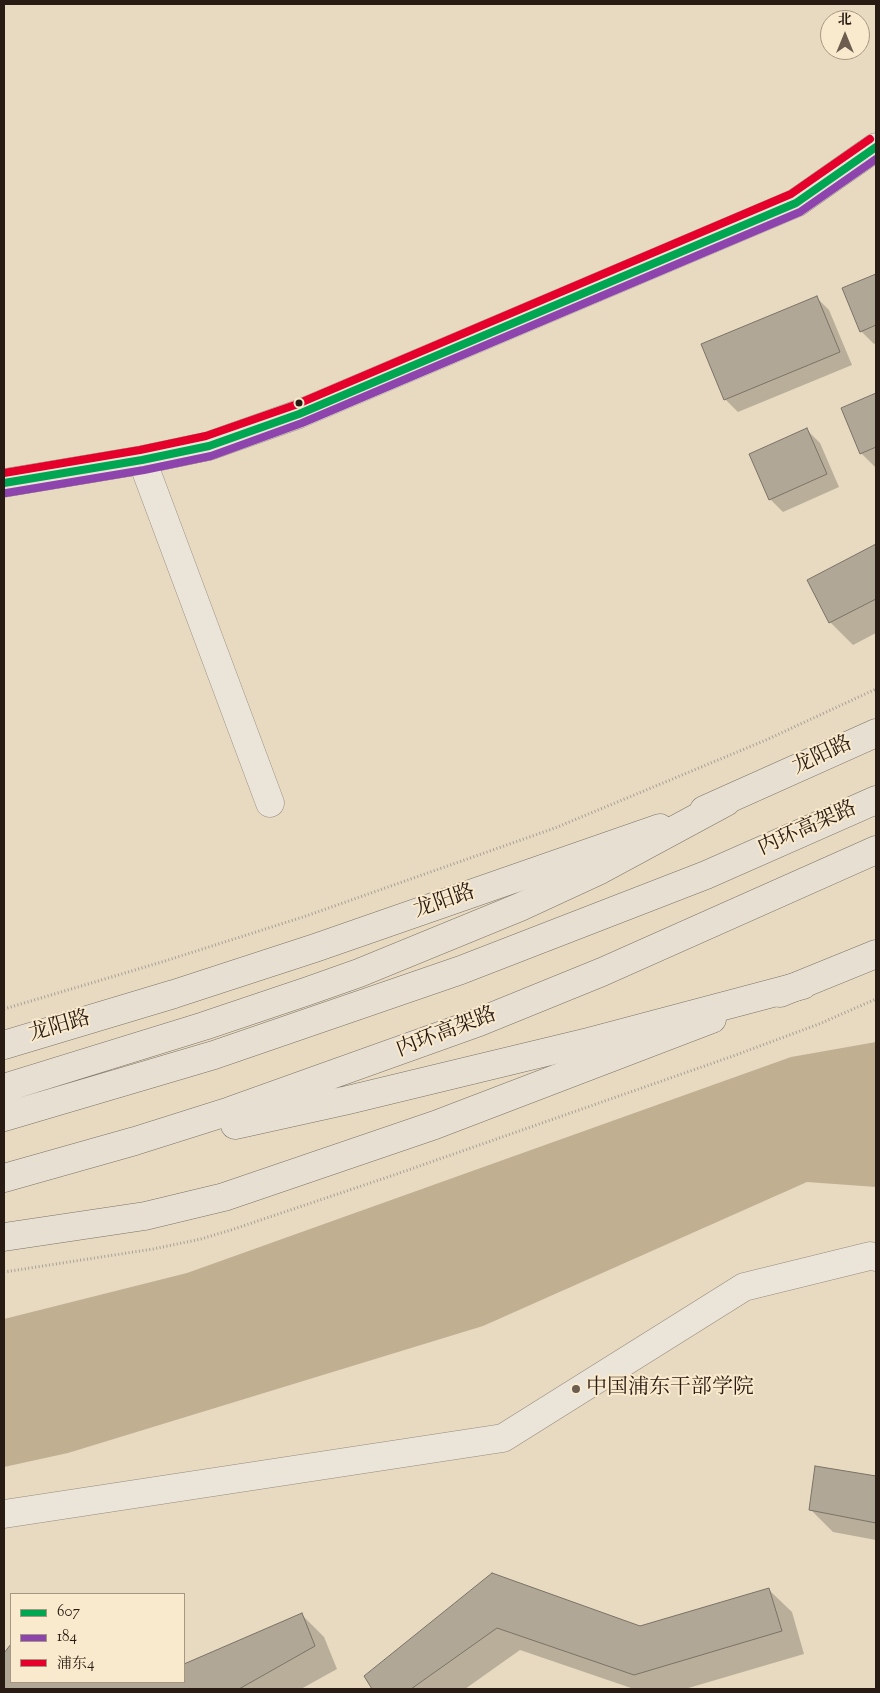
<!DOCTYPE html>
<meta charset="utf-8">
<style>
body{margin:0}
#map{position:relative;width:880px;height:1693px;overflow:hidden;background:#e8dac1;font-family:"Sorts Mill Goudy","Noto Serif SC",serif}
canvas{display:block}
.frame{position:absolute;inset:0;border:5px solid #271b13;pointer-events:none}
.legend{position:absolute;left:10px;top:1593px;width:175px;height:90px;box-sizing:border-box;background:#faeacd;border:1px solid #a69783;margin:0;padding:6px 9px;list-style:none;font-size:15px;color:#271b13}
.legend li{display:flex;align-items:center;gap:10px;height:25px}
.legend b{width:25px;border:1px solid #a69783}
.north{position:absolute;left:820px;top:10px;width:50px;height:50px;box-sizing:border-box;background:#faeacd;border:1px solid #a69783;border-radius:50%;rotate:0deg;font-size:14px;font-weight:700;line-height:20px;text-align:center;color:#271b13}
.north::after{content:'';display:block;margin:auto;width:18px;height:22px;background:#6b5e50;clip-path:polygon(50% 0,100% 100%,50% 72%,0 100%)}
</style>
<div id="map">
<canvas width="880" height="1693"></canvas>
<div class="frame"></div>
<ul class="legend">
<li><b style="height:6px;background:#00a651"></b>607</li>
<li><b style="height:6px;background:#8e44ad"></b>184</li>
<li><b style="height:6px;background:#e4002b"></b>浦东4</li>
</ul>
<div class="north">北</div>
</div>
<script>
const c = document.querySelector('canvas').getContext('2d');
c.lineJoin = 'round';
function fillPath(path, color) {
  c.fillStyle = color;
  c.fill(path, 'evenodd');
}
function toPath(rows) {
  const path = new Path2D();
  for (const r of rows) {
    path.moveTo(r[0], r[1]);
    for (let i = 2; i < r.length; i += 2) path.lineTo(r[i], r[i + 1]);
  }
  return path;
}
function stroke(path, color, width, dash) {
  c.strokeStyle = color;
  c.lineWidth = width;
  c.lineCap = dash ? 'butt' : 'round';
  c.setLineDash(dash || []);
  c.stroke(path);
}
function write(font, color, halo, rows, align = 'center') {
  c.font = font + ' "Sorts Mill Goudy","Noto Serif SC",serif';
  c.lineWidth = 4;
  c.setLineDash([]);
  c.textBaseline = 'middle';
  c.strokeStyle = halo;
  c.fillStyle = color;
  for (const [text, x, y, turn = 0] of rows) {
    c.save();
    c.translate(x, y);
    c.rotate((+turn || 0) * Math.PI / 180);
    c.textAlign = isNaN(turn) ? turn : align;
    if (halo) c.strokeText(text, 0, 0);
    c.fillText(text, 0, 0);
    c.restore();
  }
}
fillPath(toPath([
 [876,1042,876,1187,807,1182,483,1326,68,1453,4,1467,4,1319,187,1273,791,1057]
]), '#c1af91');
fillPath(toPath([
 [876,275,876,343,874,344,861,331,843,289],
 [816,297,829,310,852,365,738,412,725,399],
 [876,394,876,468,861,453,842,409],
 [807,430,820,443,839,487,783,512,770,499],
 [876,545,876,633,853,645,830,622,808,580],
 [816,1468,876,1477,876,1540,833,1532,810,1509],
 [492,1575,640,1627,769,1590,792,1612,804,1654,685,1689,634,1689,520,1650,465,1689,373,1689,366,1676],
 [301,1614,324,1637,337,1669,301,1689,4,1689,4,1655,11,1646,11,1682,184,1682,184,1666]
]), '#0003');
const building = toPath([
 [876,274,876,325,860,332,842,288,876,274],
 [817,296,840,352,724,400,701,344,817,296],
 [876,393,876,447,860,454,841,408,876,393],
 [807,428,827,474,769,500,749,454,807,428],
 [876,544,876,599,829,623,807,580,876,544],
 [815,1466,876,1476,876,1523,809,1510,815,1466],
 [492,1573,640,1626,769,1588,782,1631,634,1675,497,1628,411,1689,372,1689,364,1676,492,1573],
 [302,1613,315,1646,239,1689,4,1689,4,1653,11,1644,11,1682,184,1682,184,1664,302,1613]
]);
fillPath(building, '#b1a797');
stroke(building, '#7a7265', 1);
const minor = toPath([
 [142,460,270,803],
 [4,483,142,460,209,446,299,414,796,203,876,147],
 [4,1514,503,1438,744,1287,870,1256,876,1257]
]);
const major = toPath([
 [704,810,876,733],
 [780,993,876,954],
 [4,1045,174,994,315,948,660,828],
 [4,1237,145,1216,224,1197,435,1125,712,1019]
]);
const highway = toPath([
 [4,1088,204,1026,308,991,359,973,520,907,600,870,726,802],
 [4,1117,214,1055,461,970,706,875,876,800],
 [235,1125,348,1100,588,1042,803,985],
 [4,1178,135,1141,230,1111,479,1022,602,972,876,850]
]);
stroke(minor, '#958b7d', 29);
stroke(major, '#7a7265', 29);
stroke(highway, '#7a7265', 29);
stroke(toPath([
 [4,1009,165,961,306,916,555,828,766,740,876,689],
 [4,1272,153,1249,201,1239,234,1229,391,1176,733,1056,819,1024,876,999]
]), '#a79f96', 3, [1, 2.5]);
stroke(minor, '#ebe4d8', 28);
stroke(major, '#e7dfd1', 28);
stroke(highway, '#e7dfd1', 28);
stroke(toPath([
 [4,483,142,460,209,446,299,414,796,203,876,147]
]), '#00a651', 8);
stroke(toPath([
 [6,493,144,470,211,456,302,423,800,212,876,159]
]), '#8e44ad', 8);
stroke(toPath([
 [4,473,140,450,206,436,295,405,791,194,870,139]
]), '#e4002b', 8);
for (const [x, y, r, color] of [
 [299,403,4.5,"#271b13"],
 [576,1389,5,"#6b5e50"]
]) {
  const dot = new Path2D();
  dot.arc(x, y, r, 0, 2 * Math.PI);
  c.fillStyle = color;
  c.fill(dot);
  stroke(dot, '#faeacd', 2);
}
write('21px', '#271b13', '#faeacd', [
 ["龙阳路",823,757,-25],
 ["内环高架路",808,830,-24],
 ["龙阳路",445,903,-19],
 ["龙阳路",60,1028,-16],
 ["内环高架路",447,1034,-21]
]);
write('21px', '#271b13', '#faeacd', [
 ["中国浦东干部学院",586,1389]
], 'left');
</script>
